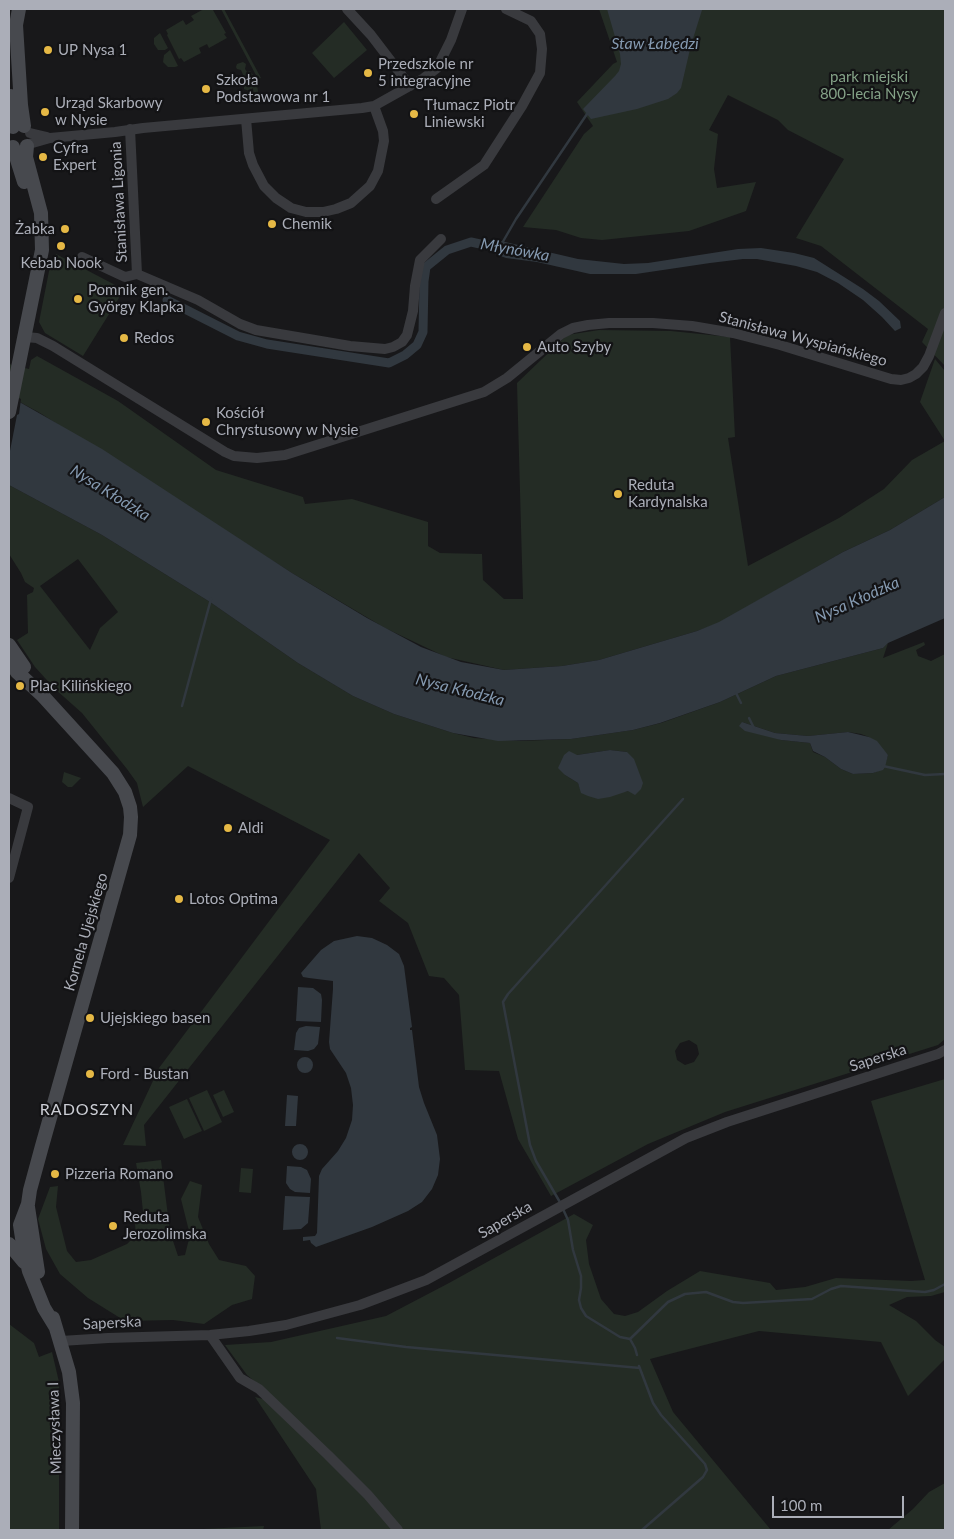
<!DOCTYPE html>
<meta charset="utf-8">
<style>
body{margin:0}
#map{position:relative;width:954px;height:1539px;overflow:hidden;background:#18181a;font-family:Lato,sans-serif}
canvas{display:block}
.frame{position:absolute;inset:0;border:10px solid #abaeb8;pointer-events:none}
.scale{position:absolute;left:772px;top:1496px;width:132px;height:22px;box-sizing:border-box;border:2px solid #abaeb8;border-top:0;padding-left:6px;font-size:15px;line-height:18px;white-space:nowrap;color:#abaeb8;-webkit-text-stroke:4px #131315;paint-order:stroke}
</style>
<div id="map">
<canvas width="954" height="1539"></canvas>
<div class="frame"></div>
<div class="scale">100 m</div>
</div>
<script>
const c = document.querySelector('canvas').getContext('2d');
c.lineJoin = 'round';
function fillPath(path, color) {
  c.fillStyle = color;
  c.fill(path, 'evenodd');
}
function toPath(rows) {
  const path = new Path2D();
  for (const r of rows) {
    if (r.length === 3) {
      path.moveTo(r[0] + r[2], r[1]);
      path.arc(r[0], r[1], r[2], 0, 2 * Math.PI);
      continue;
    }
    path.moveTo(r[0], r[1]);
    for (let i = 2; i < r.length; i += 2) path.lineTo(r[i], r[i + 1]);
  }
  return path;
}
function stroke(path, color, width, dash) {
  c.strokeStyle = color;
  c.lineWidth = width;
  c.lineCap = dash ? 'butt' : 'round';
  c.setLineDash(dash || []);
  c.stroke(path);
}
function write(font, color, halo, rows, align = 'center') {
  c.font = font + ' Lato,sans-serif';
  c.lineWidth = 4.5;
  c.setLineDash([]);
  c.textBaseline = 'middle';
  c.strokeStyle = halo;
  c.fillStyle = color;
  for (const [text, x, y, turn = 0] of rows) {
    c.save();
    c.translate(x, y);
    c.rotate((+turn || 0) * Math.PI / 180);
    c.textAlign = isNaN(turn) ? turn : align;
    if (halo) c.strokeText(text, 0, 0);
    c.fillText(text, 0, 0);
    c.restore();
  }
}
fillPath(toPath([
 [204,9,213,10,226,33,224,34,227,38,209,48,207,44,199,48,201,53,184,62,181,58,179,59,167,35,168,34,166,30,183,20,186,25,194,20,191,16],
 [221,9,224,9,261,78,258,79],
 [599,9,945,9,945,366,922,342,928,329,821,246,796,238,844,159,788,130,778,120,728,95,709,130,718,134,714,169,717,188,756,182,746,211,689,231,602,240,581,238,556,230,523,227,584,134,593,126,577,102,613,64,617,62],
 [344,22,367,50,334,78,312,53],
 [160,33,168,48,165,50,158,50,154,44,154,38],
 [170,50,178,66,175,67,168,67,163,62,164,55],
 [243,62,246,64,245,69,247,72,250,71,253,75,249,78,254,78,255,80,252,84,254,86,257,86,259,96,254,97,253,88,249,91,244,89,244,82,243,79,244,77,241,70,237,69,236,67,237,64],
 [56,254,121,288,119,298,83,356,45,333,39,322,50,266],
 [599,330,671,331,730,337,735,437,728,438,748,566,839,518,884,489,912,460,945,441,920,402,935,359,945,371,945,497,890,530,843,552,719,623,697,631,599,660,562,666,504,670,446,657,385,628,292,573,40,413,9,396,9,364,29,369,31,360,37,356,118,401,216,470,303,497,305,504,352,499,428,522,428,546,440,553,482,554,483,580,504,599,523,599,517,383,567,335],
 [9,485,102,535,210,602,298,663,353,696,394,714,453,733,474,738,520,741,571,739,633,730,661,723,720,702,776,676,883,648,888,643,883,658,924,642,925,645,916,650,918,656,931,661,945,654,945,1039,938,1045,725,1112,648,1144,551,1196,518,1139,499,1071,465,1070,459,995,444,978,429,976,408,923,379,901,390,888,359,853,144,1125,146,1146,123,1145,159,1068,330,840,188,766,143,807,137,783,127,769,82,713,55,689,35,667,17,640,28,633,27,595,33,592,34,588,25,582,21,573,9,554],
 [78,559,118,612,100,628,90,650,40,586],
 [742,722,775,733,808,736,848,732,861,734,869,737,888,755,886,761,880,770,873,773,853,774,841,769,825,757,813,752,810,743,781,740],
 [610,750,627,752,628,791,623,792,580,788,578,783,565,775,560,764,563,760,577,755],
 [689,1040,697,1045,699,1054,694,1062,685,1065,677,1060,675,1051,680,1043],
 [64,772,81,778,72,787,68,787,62,782],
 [945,1079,945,1292,931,1296,907,1297,889,1305,916,1321,935,1340,945,1347,945,1359,908,1396,881,1342,759,1331,650,1359,673,1412,771,1530,321,1530,316,1489,255,1397,263,1399,264,1389,247,1375,225,1345,271,1342,386,1316,449,1283,574,1214,593,1225,586,1240,589,1264,601,1299,614,1314,625,1316,638,1312,667,1291,700,1271,770,1283,776,1290,805,1287,836,1278,911,1281,925,1280,871,1101],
 [207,1090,222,1122,204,1131,189,1098],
 [224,1090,234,1112,223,1117,213,1095],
 [187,1099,202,1131,184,1139,169,1107],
 [161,1160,170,1232,178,1256,185,1255,190,1235,181,1199,190,1181,202,1185,198,1217,209,1244,219,1260,246,1266,255,1276,252,1299,232,1305,204,1324,173,1320,125,1321,88,1298,60,1274,46,1249,38,1219,50,1187,58,1186,56,1207,67,1251,76,1262,91,1260,127,1244,136,1235,134,1214,143,1212,141,1192,136,1163],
 [241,1168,253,1169,251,1193,239,1192],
 [9,1324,34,1343,39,1357,52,1352,59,1382,59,1530,9,1530],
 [945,1483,945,1530,888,1530,913,1509,929,1492],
 [264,1526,263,1530,183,1530]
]), '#242c25');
fillPath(toPath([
 [607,9,702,10,691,45,681,88,677,93,668,99,637,109,591,119,583,109,615,76,619,71,621,64,620,54],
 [501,241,578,259,624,264,648,263,738,249,761,248,794,253,814,258,863,289,879,301,900,321,901,328,895,331,882,317,863,300,838,283,817,272,796,266,757,259,743,259,710,263,636,274,590,274,537,262,506,258,495,254,490,249,493,243],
 [9,396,102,449,292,573,367,618,421,647,461,662,504,670,562,666,599,660,697,631,719,622,843,552,890,530,945,497,945,618,888,643,883,648,776,676,720,702,660,723,633,730,571,739,498,741,453,733,394,714,353,696,298,663,210,602,102,535,9,485],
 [742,722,775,733,808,736,848,732,869,737,877,741,888,755,885,767,883,770,873,773,853,774,841,769,825,757,813,751,810,743,781,740,745,731,739,726],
 [610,750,627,752,634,759,643,783,641,789,635,795,628,791,610,797,598,799,588,796,581,793,578,783,565,775,558,768,564,755,569,751,577,755],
 [357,936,372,938,387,945,399,954,404,966,412,1027,410,1028,410,1030,412,1030,419,1087,424,1103,437,1135,440,1159,438,1175,432,1189,422,1202,408,1211,372,1227,316,1247,311,1243,310,1240,303,1241,303,1237,315,1236,317,1233,319,1176,322,1169,338,1151,346,1138,352,1120,353,1105,351,1088,346,1073,330,1049,329,1042,333,989,333,981,309,978,303,977,301,973,321,950,334,941],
 [298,987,313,988,321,994,322,1000,321,1022,296,1021],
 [306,1026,320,1027,318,1044,314,1049,308,1051,294,1050,296,1033,299,1028],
 [305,1065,8],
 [287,1095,298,1096,296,1126,285,1126],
 [300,1152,8],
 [287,1166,301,1167,307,1170,311,1179,310,1193,295,1192,290,1189,286,1183],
 [285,1196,310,1197,308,1223,301,1229,283,1230]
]), '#31383f');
fillPath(toPath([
 [9,393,21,399,19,414,17,415,9,456]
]), '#18181a');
stroke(toPath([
 [501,245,516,219,587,114],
 [736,693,741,703],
 [182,706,211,599],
 [749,718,754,728],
 [883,766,925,775,945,774],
 [561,1204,536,1161,530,1145,503,1002,508,994,683,799],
 [563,1209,568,1220,573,1250,581,1276,581,1288,579,1300,581,1308,586,1316,620,1337,630,1339,668,1302,685,1294,706,1292,733,1302,743,1303,812,1299,831,1289,841,1286,925,1292,934,1290,945,1284],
 [337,1338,406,1347,640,1368],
 [630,1339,635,1348,637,1355],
 [639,1366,653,1403,661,1415,705,1464,707,1470,703,1477,642,1530]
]), '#31383f', 2.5);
stroke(toPath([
 [167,300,238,336,267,344,389,363,405,355,417,345,423,332,424,281,426,267,447,250,471,242,503,249]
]), '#31383f', 9);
stroke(toPath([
 [347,9,371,35,410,86],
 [246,119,249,153,253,165,264,186,276,198,291,208,306,212,323,212,336,209,351,203,370,186,378,171,384,141,383,131,374,106],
 [130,129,137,274],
 [30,133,47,137],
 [29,144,50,138,115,132,143,128,362,108,374,106,424,78,437,68,451,40,462,9],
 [436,199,484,165,522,106,540,73,542,49,540,34,531,21,506,9],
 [82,257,125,277,137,274,198,300,240,324,256,330,350,346,385,349,393,347,402,342,407,335,413,311,415,286,420,260,441,239],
 [25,337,37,338,53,346,225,452,234,456,257,458,285,455,484,392,507,378,561,334,573,328,588,325,609,323,653,323,692,326,733,333,780,345,891,379,901,380,909,378,916,374,923,367,929,356,945,313],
 [9,798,28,807,9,878],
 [210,1335,240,1378,259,1389,328,1455,368,1495,398,1530],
 [61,1341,108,1338,210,1335,249,1331,286,1325,360,1305,426,1280,686,1138,727,1122,938,1054,945,1050]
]), '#393a3e', 10);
stroke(toPath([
 [19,9,16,25,21,105,24,126],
 [11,96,13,127],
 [13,147,24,182],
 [9,412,42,250,41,213,26,157,27,146],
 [9,645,24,667],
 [9,660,17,672,42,695,113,773,125,792,130,807,131,817,130,835,42,1146,30,1190,28,1204,20,1225,24,1251,29,1271,44,1308,55,1326],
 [28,1207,38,1272],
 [9,1244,24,1262],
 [53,1318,69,1372,73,1403,72,1530]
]), '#47494e', 14);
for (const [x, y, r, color] of [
 [48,50,5,"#e5b845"],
 [368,73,5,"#e5b845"],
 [206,89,5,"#e5b845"],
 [45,112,5,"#e5b845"],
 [414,114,5,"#e5b845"],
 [43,157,5,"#e5b845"],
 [272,224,5,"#e5b845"],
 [65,229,5,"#e5b845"],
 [61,246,5,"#e5b845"],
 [78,299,5,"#e5b845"],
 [124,338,5,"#e5b845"],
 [527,347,5,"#e5b845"],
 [206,422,5,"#e5b845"],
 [618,494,5,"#e5b845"],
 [20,686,5,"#e5b845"],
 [228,828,5,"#e5b845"],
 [179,899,5,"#e5b845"],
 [90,1018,5,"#e5b845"],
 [90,1074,5,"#e5b845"],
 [55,1174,5,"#e5b845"],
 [113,1226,5,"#e5b845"]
]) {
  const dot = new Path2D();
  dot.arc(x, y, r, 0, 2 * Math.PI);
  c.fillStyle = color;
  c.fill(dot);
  stroke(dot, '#131315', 2);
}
write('15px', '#abaeb8', '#131315', [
 ["UP Nysa 1",58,50],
 ["Przedszkole nr",378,64],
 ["5 integracyjne",378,81],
 ["Szkoła",216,80],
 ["Podstawowa nr 1",216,97],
 ["Urząd Skarbowy",55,103],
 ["w Nysie",55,120],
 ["Tłumacz Piotr",424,105],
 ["Liniewski",424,122],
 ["Cyfra",53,148],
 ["Expert",53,165],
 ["Chemik",282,224],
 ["Żabka",55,229,"right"],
 ["Kebab Nook",61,263,"center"],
 ["Pomnik gen.",88,290],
 ["György Klapka",88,307],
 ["Redos",134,338],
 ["Auto Szyby",537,347],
 ["Kościół",216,413],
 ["Chrystusowy w Nysie",216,430],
 ["Reduta",628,485],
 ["Kardynalska",628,502],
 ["Plac Kilińskiego",30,686],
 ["Aldi",238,828],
 ["Lotos Optima",189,899],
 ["Ujejskiego basen",100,1018],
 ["Ford - Bustan",100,1074],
 ["Pizzeria Romano",65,1174],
 ["Reduta",123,1217],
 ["Jerozolimska",123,1234]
], 'left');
write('15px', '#84a287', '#131315', [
 ["park miejski",869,77],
 ["800-lecia Nysy",869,94]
]);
write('15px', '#abaeb8', '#131315', [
 ["Stanisława Ligonia",119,202,-93],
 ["Stanisława Wyspiańskiego",803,339,15],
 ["Kornela Ujejskiego",86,932,-74],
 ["Saperska",878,1058,-18],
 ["Saperska",505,1220,-30],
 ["Saperska",112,1323,-3],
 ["Mieczysława I",55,1428,-92]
]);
write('italic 16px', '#859ab1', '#131315', [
 ["Staw Łabędzi",655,44],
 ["Młynówka",515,250,10],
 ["Nysa Kłodzka",110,493,32],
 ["Nysa Kłodzka",857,600,-24],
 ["Nysa Kłodzka",460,690,14]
]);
c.letterSpacing = '1px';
write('16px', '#ccced5', '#131315', [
 ["RADOSZYN",87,1110]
]);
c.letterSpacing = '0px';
</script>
